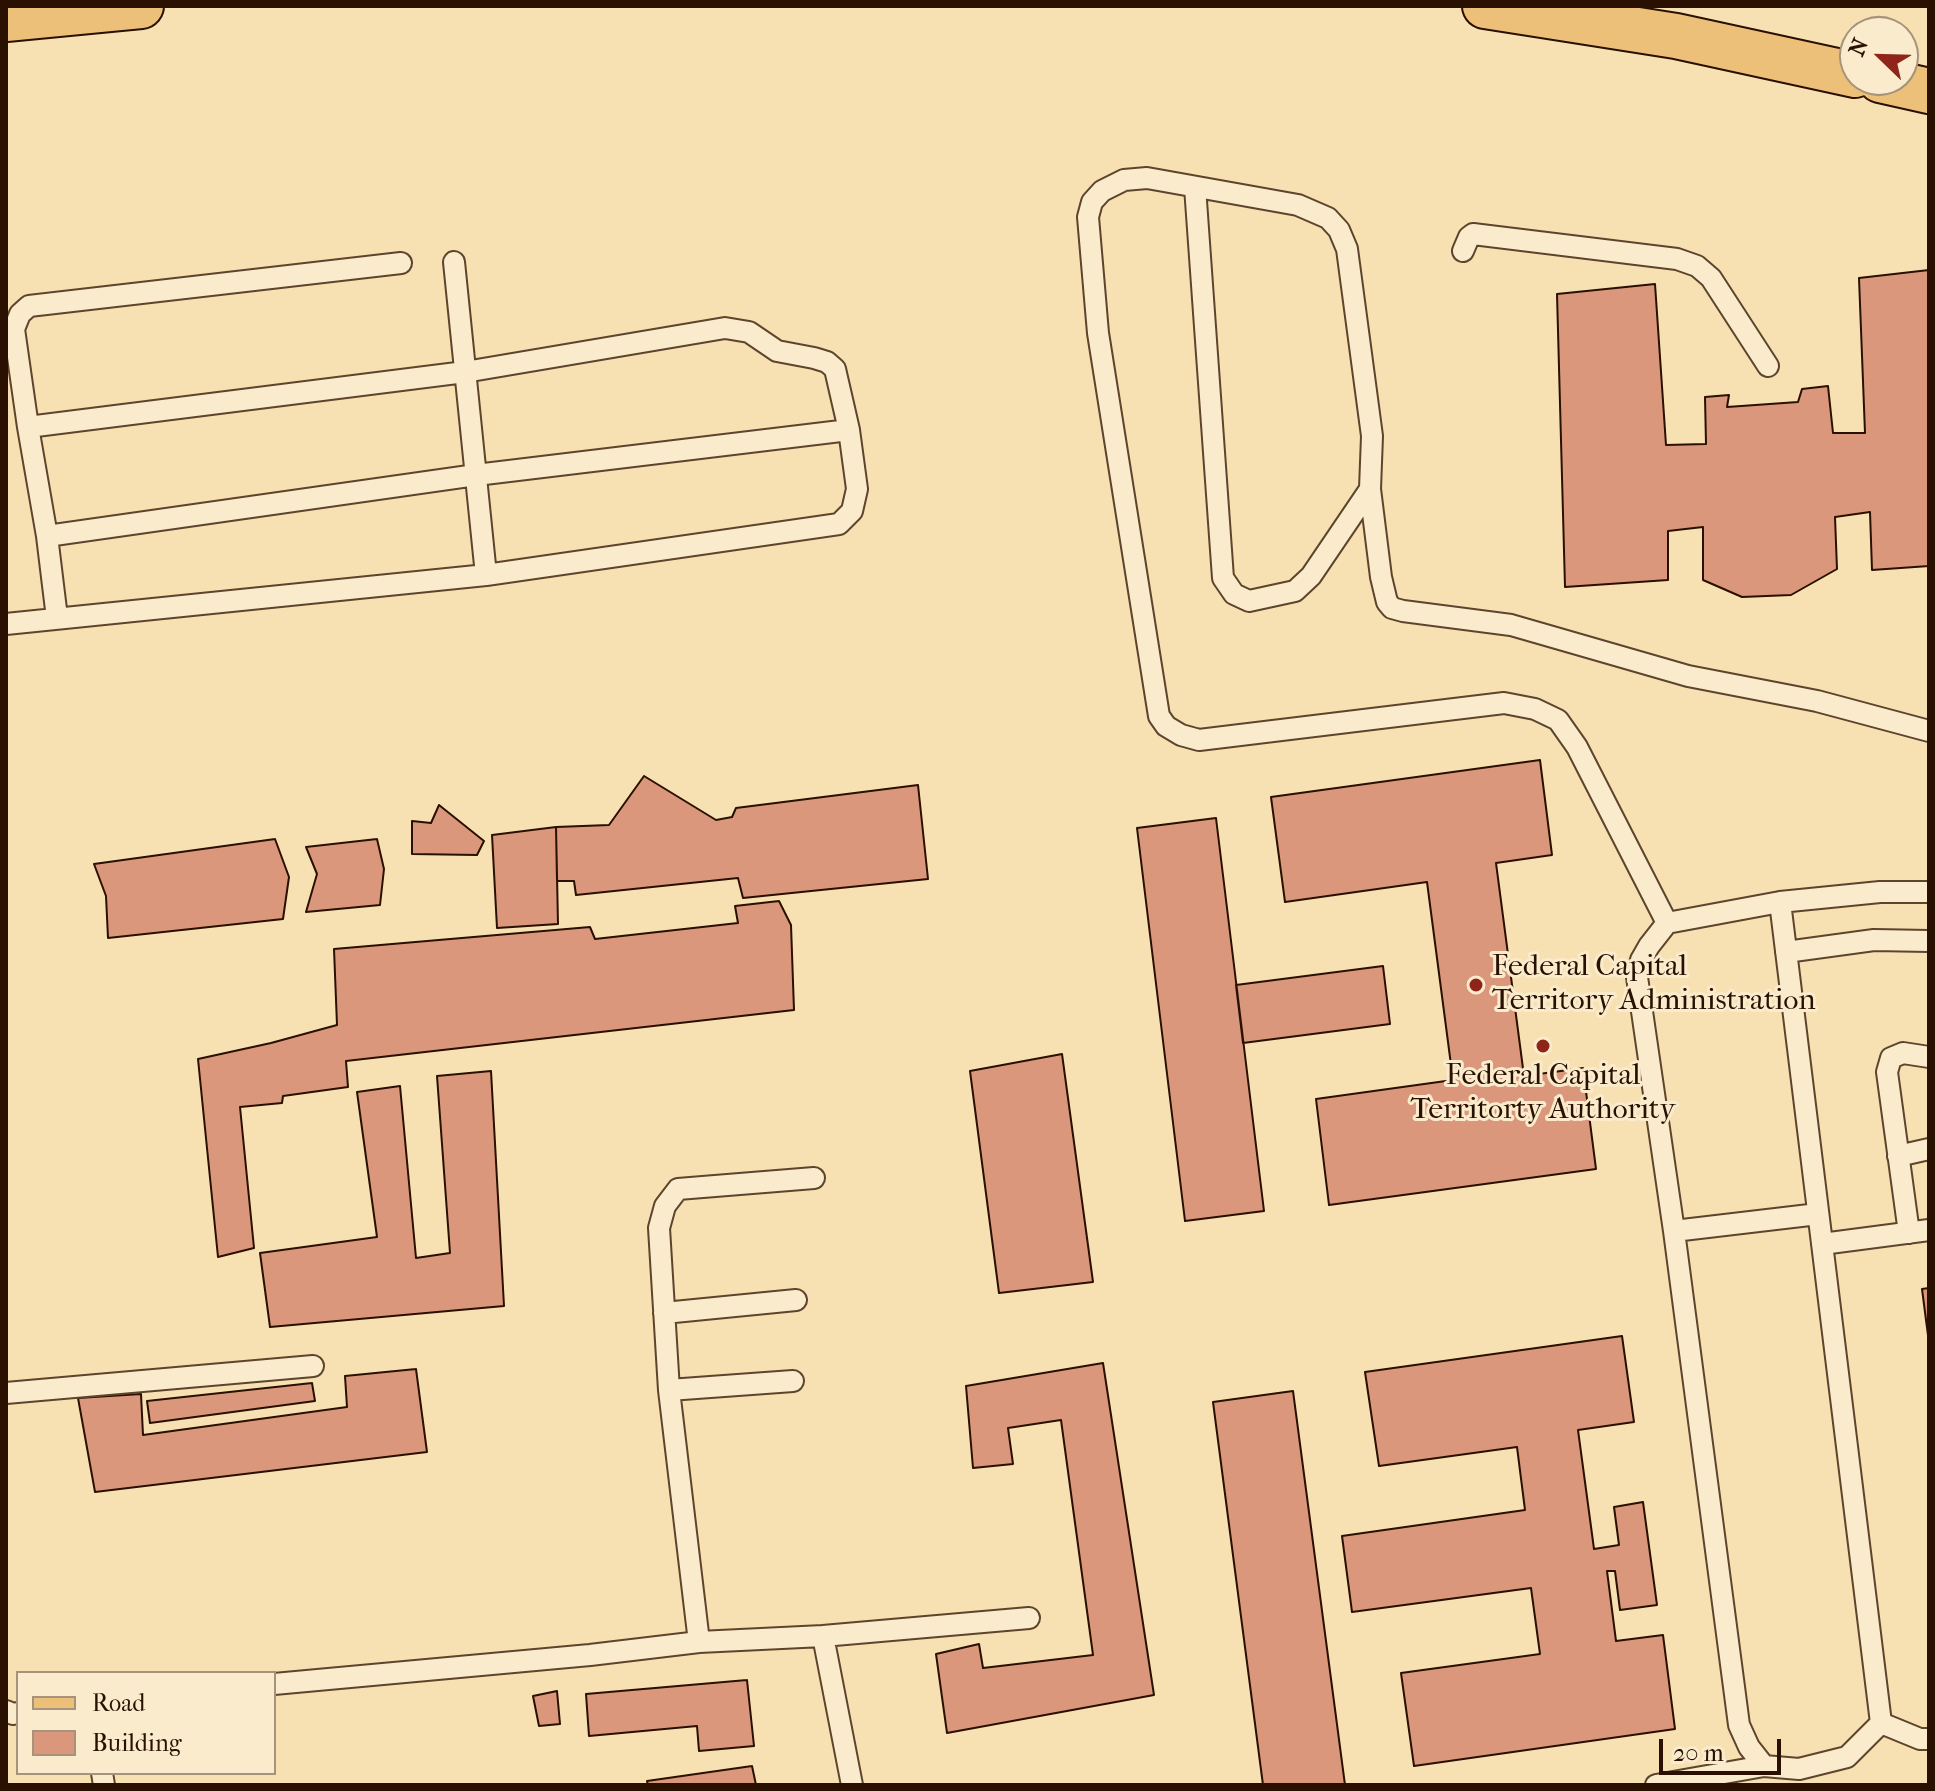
<!DOCTYPE html>
<style>
body{margin:0}
#map{position:relative;width:1935px;height:1791px;overflow:hidden;background:#f7e0b2;font-family:"IM FELL French Canon",serif}
canvas{display:block}
.frame{position:absolute;inset:0;border:8px solid #2a1000;pointer-events:none}
.legend{position:absolute;left:16px;top:1671px;width:260px;height:104px;box-sizing:border-box;background:#faebcd;border:2px solid #a7937b;margin:0;padding:10px 14px;list-style:none;font-size:24px;color:#2a1000}
.legend li{display:flex;align-items:center;gap:16px;height:40px}
.legend b{width:40px;border:2px solid #a7937b}
.north{position:absolute;left:1839px;top:16px;width:80px;height:80px;box-sizing:border-box;background:#faebcd;border:2px solid #a7937b;border-radius:50%;rotate:293deg;font-size:22px;font-weight:700;line-height:32px;text-align:center;color:#2a1000}
.north::after{content:'';display:block;margin:auto;width:28px;height:36px;background:#8f2418;clip-path:polygon(50% 0,100% 100%,50% 72%,0 100%)}
.scale{position:absolute;left:1659px;top:1739px;width:122px;height:36px;box-sizing:border-box;border:4px solid #2a1000;border-top:0;padding-left:10px;font-size:24px;line-height:28px;white-space:nowrap;color:#2a1000;-webkit-text-stroke:6px #faebcd;paint-order:stroke}
</style>
<div id="map">
<canvas width="1935" height="1791"></canvas>
<div class="frame"></div>
<ul class="legend">
<li><b style="height:10px;background:#ecc079"></b>Road</li>
<li><b style="height:22px;background:#db977b"></b>Building</li>
</ul>
<div class="north">N</div>
<div class="scale">20 m</div>
</div>
<script>
const c = document.querySelector('canvas').getContext('2d');
c.lineJoin = 'round';
function fillPath(path, color) {
  c.fillStyle = color;
  c.fill(path, 'evenodd');
}
function toPath(rows) {
  const path = new Path2D();
  for (const r of rows) {
    path.moveTo(r[0], r[1]);
    for (let i = 2; i < r.length; i += 2) path.lineTo(r[i], r[i + 1]);
  }
  return path;
}
function stroke(path, color, width, dash) {
  c.strokeStyle = color;
  c.lineWidth = width;
  c.lineCap = dash ? 'butt' : 'round';
  c.setLineDash(dash || []);
  c.stroke(path);
}
function write(font, color, halo, rows, align = 'center') {
  c.font = font + ' "IM FELL French Canon",serif';
  c.lineWidth = 6;
  c.setLineDash([]);
  c.textBaseline = 'middle';
  c.strokeStyle = halo;
  c.fillStyle = color;
  for (const [text, x, y, turn = 0] of rows) {
    c.save();
    c.translate(x, y);
    c.rotate((+turn || 0) * Math.PI / 180);
    c.textAlign = isNaN(turn) ? turn : align;
    if (halo) c.strokeText(text, 0, 0);
    c.fillText(text, 0, 0);
    c.restore();
  }
}
const building = toPath([
 [1929,270,1929,566,1872,570,1870,512,1835,517,1837,569,1791,595,1742,597,1703,580,1703,527,1668,531,1668,580,1565,587,1557,294,1655,284,1666,445,1706,444,1705,397,1729,395,1727,407,1798,402,1802,389,1828,386,1833,433,1865,433,1859,278,1929,270],
 [1540,760,1552,855,1496,863,1524,1076,1583,1068,1596,1169,1329,1205,1316,1099,1453,1080,1427,882,1285,902,1271,797,1540,760],
 [644,776,716,820,732,817,736,808,918,785,928,879,743,898,738,878,576,895,574,881,557,881,556,827,609,825,644,776],
 [439,805,484,841,477,855,412,854,412,821,431,823,439,805],
 [1216,818,1264,1211,1185,1221,1137,828,1216,818],
 [556,827,558,924,497,928,492,835,556,827],
 [275,839,289,877,283,919,108,938,106,896,94,864,275,839],
 [377,839,384,869,380,905,306,912,317,874,306,847,377,839],
 [779,901,791,925,794,1010,346,1061,348,1087,283,1096,282,1103,240,1107,254,1248,218,1257,198,1059,271,1043,337,1025,334,949,590,927,595,939,738,923,735,906,779,901],
 [1383,966,1390,1024,1243,1043,1236,985,1383,966],
 [1062,1054,1093,1282,999,1293,970,1071,1062,1054],
 [491,1071,504,1306,270,1327,260,1253,377,1237,357,1092,400,1086,416,1258,450,1253,437,1076,491,1071],
 [1929,1288,1929,1343,1922,1289,1929,1288],
 [1622,1336,1634,1422,1578,1430,1594,1549,1619,1545,1614,1507,1643,1502,1657,1605,1620,1610,1615,1571,1607,1571,1616,1641,1663,1635,1675,1729,1414,1766,1401,1673,1540,1654,1531,1588,1352,1612,1342,1536,1525,1510,1517,1447,1379,1466,1365,1372,1622,1336],
 [1103,1363,1154,1695,947,1733,936,1654,979,1644,983,1668,1093,1655,1061,1420,1008,1428,1013,1464,973,1468,966,1386,1103,1363],
 [416,1369,427,1452,95,1492,78,1398,141,1394,143,1435,347,1407,345,1376,416,1369],
 [312,1383,315,1401,150,1423,147,1401,312,1383],
 [1293,1391,1345,1785,1263,1785,1213,1402,1293,1391],
 [747,1680,754,1746,699,1751,697,1726,589,1736,586,1694,747,1680],
 [557,1691,560,1724,539,1726,533,1696,557,1691],
 [752,1766,756,1785,648,1785,647,1781,752,1766]
]);
fillPath(building, '#db977b');
stroke(building, '#2a1000', 2);
const lane = toPath([
 [1195,187,1223,578,1234,594,1249,601,1295,591,1311,576,1370,489],
 [1463,251,1469,237,1473,234,1677,259,1697,266,1711,278,1768,366],
 [454,262,486,575],
 [47,536,476,475,849,430],
 [57,618,47,536,28,427,14,329,20,314,29,306,401,263],
 [6,624,486,575,839,524,852,511,857,489,849,430,835,369,827,362,814,358,777,351,749,332,725,328,465,372,28,427],
 [1780,902,1881,1723,1847,1757,1799,1769,1764,1766,1749,1747,1739,1725,1674,1231,1637,977,1641,960,1649,946,1667,923,1780,902,1880,892,1929,892],
 [1667,923,1577,747,1558,720,1535,709,1504,703,1199,740,1181,735,1166,726,1159,716,1098,333,1088,217,1092,202,1102,191,1124,180,1147,178,1298,205,1328,218,1339,230,1347,249,1372,436,1370,489,1381,577,1387,602,1392,608,1403,611,1511,625,1688,676,1817,701,1929,731],
 [1786,952,1874,940,1929,941],
 [1898,1156,1929,1149],
 [1674,1231,1818,1214],
 [1909,1233,1887,1072,1891,1058,1903,1053,1929,1057],
 [1822,1244,1929,1230],
 [664,1313,796,1300],
 [669,1390,793,1381],
 [6,1393,313,1366],
 [699,1642,669,1390,659,1228,665,1206,678,1189,814,1178],
 [274,1684,590,1655,699,1642,823,1636],
 [6,1711,13,1714,18,1713],
 [1881,1723,1920,1739,1929,1739],
 [102,1773,104,1785],
 [852,1785,823,1636,1029,1618],
 [1656,1785,1764,1766]
]);
const primary = toPath([
 [1485,6,1676,36,1855,75],
 [6,19,141,6],
 [1880,80,1929,91]
]);
stroke(lane, '#5d442c', 24);
stroke(primary, '#2a1000', 48);
stroke(lane, '#faebcd', 20);
stroke(primary, '#ecc079', 44);
for (const [x, y, r, color] of [
 [1476,985,8,"#8f2418"],
 [1543,1046,8,"#8f2418"]
]) {
  const dot = new Path2D();
  dot.arc(x, y, r, 0, 2 * Math.PI);
  c.fillStyle = color;
  c.fill(dot);
  stroke(dot, '#faebcd', 3);
}
write('30px', '#2a1000', '#faebcd', [
 ["Federal Capital",1492,968],
 ["Territory Administration",1492,1002],
 ["Federal Capital",1543,1077,"center"],
 ["Territorty Authority",1543,1111,"center"]
], 'left');
</script>
